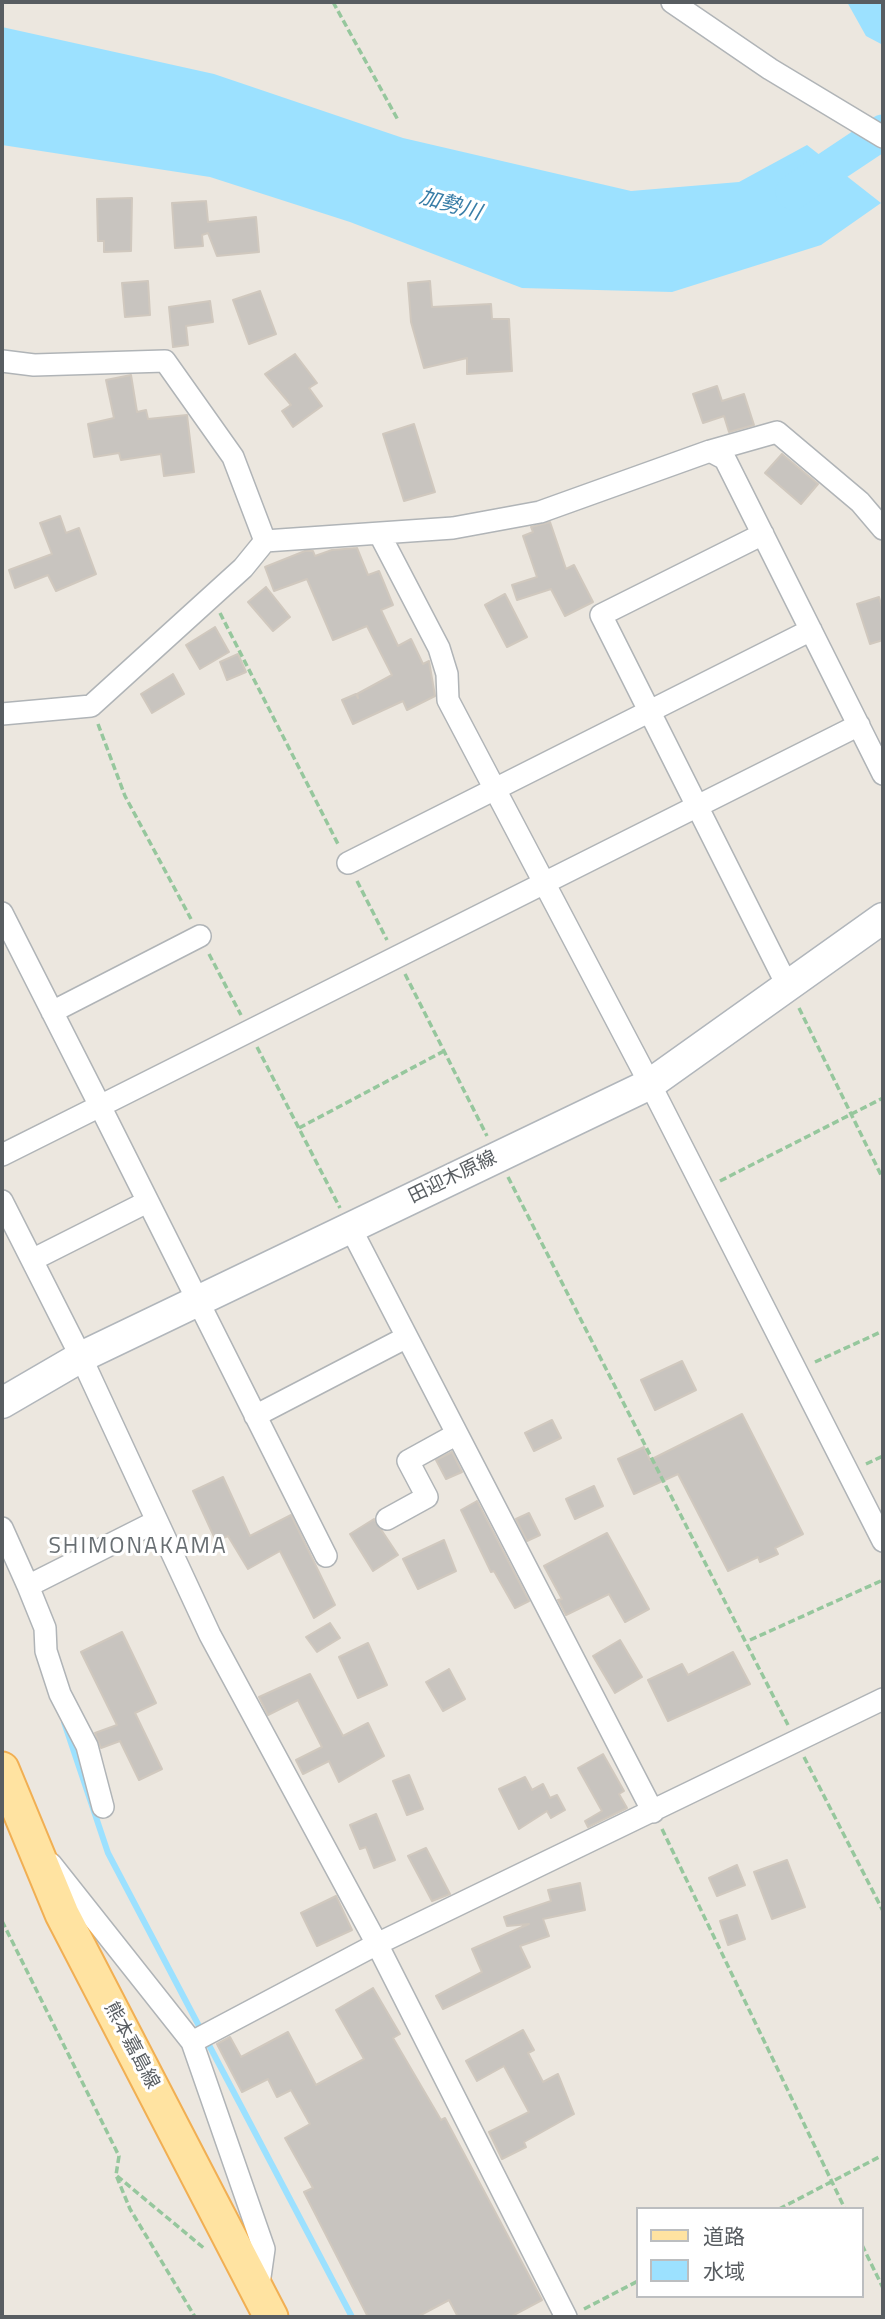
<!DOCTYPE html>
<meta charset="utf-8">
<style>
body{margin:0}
#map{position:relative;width:885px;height:2319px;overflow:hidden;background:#ece7df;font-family:"Titillium Web","Noto Sans JP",sans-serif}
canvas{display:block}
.frame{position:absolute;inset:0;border:4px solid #585d61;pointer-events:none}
.legend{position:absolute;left:636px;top:2207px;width:228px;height:91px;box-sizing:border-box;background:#fff;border:2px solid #bcbec0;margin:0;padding:9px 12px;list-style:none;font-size:21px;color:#585d61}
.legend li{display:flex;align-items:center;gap:14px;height:35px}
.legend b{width:35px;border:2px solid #bcbec0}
</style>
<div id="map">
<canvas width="885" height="2319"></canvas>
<div class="frame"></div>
<ul class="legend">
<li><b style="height:9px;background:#ffe3a1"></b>道路</li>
<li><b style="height:19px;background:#9ce1ff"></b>水域</li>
</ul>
</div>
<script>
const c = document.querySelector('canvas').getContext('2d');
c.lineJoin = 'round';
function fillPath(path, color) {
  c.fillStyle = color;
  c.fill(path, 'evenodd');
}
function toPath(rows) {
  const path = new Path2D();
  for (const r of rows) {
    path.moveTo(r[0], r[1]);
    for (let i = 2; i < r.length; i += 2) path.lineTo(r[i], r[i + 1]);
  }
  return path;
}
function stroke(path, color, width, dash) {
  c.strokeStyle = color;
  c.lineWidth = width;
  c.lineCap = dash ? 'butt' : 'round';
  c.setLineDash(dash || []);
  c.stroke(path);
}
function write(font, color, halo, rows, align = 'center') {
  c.font = font + ' "Titillium Web","Noto Sans JP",sans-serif';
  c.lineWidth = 6;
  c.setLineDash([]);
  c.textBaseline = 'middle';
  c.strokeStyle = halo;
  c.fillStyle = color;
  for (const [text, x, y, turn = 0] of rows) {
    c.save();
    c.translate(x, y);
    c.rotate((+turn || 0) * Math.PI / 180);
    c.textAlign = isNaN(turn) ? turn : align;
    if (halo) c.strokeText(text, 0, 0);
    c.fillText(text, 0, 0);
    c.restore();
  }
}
fillPath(toPath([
 [847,2,883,2,883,45,866,36],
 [2,27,214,74,403,138,631,191,739,182,807,145,881,203,821,245,672,292,522,288,350,222,210,177,2,145]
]), '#9ce1ff');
stroke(toPath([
 [64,1722,108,1853,352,2317]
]), '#9ce1ff', 6);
stroke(toPath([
 [793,192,883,132]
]), '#9ce1ff', 35);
const building = toPath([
 [132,198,131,251,104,252,104,241,98,241,97,199,132,198],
 [206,201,208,222,256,217,259,252,217,256,208,233,202,235,203,246,175,248,172,203,206,201],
 [148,281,150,315,125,317,122,283,148,281],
 [430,281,432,307,491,304,492,319,509,319,512,371,467,374,467,358,424,368,411,322,408,283,430,281],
 [260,291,276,334,249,344,233,300,260,291],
 [210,301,213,322,186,326,188,345,173,347,169,307,210,301],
 [295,354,317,383,309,388,322,406,293,427,282,411,291,405,265,374,295,354],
 [131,375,137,412,146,410,148,419,187,415,194,472,164,476,161,454,121,460,119,453,94,457,88,424,114,418,106,380,131,375],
 [717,386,722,401,744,394,754,425,729,432,724,416,703,423,693,394,717,386],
 [414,424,435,492,404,501,383,434,414,424],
 [782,454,818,484,801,504,765,473,782,454],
 [60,516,66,533,79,528,96,574,56,591,48,575,15,588,9,570,52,554,40,523,60,516],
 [550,522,566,569,574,565,593,602,565,616,551,589,517,600,512,585,537,577,523,536,533,532,531,527,550,522],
 [357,548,368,575,379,571,393,605,381,610,398,646,411,639,423,664,429,661,435,696,407,710,403,701,353,724,342,700,356,694,358,698,357,694,392,675,367,626,333,640,307,579,274,591,265,567,305,551,313,551,315,556,332,550,357,548],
 [266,587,290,617,273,631,248,602,266,587],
 [505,594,527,637,507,647,485,605,505,594],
 [879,597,883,611,883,640,870,644,857,604,879,597],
 [215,627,229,652,200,669,186,645,215,627],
 [238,654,246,672,227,680,220,662,238,654],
 [173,674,184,694,152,713,141,694,173,674],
 [682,1361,696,1390,655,1410,641,1380,682,1361],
 [742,1414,803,1534,775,1548,778,1554,760,1562,758,1557,728,1571,678,1474,634,1494,618,1459,644,1447,650,1460,742,1414],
 [552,1420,561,1438,534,1451,525,1433,552,1420],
 [452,1452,462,1472,446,1479,436,1460,452,1452],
 [223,1477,250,1536,291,1515,335,1605,314,1618,280,1551,248,1569,228,1536,216,1541,193,1491,223,1477],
 [594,1486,603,1506,575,1519,566,1499,594,1486],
 [477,1501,529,1601,515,1608,494,1571,491,1572,461,1510,477,1501],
 [529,1513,540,1535,527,1541,516,1519,529,1513],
 [374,1519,398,1555,373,1571,350,1534,374,1519],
 [607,1533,649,1609,625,1622,609,1594,566,1615,558,1600,562,1599,544,1566,607,1533],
 [444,1540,456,1571,418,1589,403,1559,444,1540],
 [330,1623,340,1638,317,1652,306,1637,330,1623],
 [122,1632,156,1703,135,1713,162,1769,139,1780,120,1741,101,1748,95,1733,117,1725,81,1652,122,1632],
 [620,1640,642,1677,615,1693,593,1656,620,1640],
 [368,1643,387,1685,358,1698,339,1657,368,1643],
 [733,1652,750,1684,668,1721,648,1680,682,1664,688,1675,733,1652],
 [449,1669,465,1699,443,1711,426,1682,449,1669],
 [310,1674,343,1736,368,1723,384,1756,339,1782,329,1761,303,1774,296,1760,322,1747,298,1700,268,1715,259,1697,310,1674],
 [603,1754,624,1791,619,1794,627,1808,588,1827,585,1821,602,1811,578,1768,603,1754],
 [409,1775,423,1809,407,1815,393,1781,409,1775],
 [525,1777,532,1790,543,1784,550,1798,557,1795,565,1810,551,1818,547,1811,519,1829,499,1789,525,1777],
 [376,1814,395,1860,374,1868,366,1847,360,1849,350,1825,376,1814],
 [426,1848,450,1894,432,1901,408,1856,426,1848],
 [787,1860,805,1907,772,1919,754,1872,787,1860],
 [737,1865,745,1885,717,1896,709,1878,737,1865],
 [580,1883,585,1910,543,1919,549,1936,520,1946,530,1967,443,2009,436,1996,482,1972,472,1949,529,1924,507,1926,504,1917,551,1901,548,1890,580,1883],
 [336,1896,352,1930,317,1946,301,1913,336,1896],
 [737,1915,745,1939,728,1945,720,1921,737,1915],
 [373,1988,400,2034,393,2038,441,2120,445,2118,542,2300,510,2317,458,2317,449,2300,417,2317,368,2317,304,2192,313,2188,285,2138,310,2124,291,2090,277,2097,268,2079,242,2092,217,2044,230,2037,241,2057,288,2032,316,2085,364,2059,336,2010,373,1988],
 [523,2030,534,2050,528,2053,543,2082,558,2074,574,2114,524,2142,526,2147,502,2159,489,2132,529,2112,504,2066,477,2081,466,2061,523,2030]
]);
fillPath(building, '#c8c4bf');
stroke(building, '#d0c8be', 2);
const minor = toPath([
 [672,2,770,69,883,137],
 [2,361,34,365,165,361,233,457,265,541],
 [710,451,725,459,883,774],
 [763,534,601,615,788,987],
 [380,535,439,648,447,674,448,700,650,1084,883,1541],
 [2,714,91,706,243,568,265,541,453,528,540,512,710,451,777,432,860,502,883,529],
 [348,863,811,630],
 [2,913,100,1106,859,725],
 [52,1012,200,936],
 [2,1155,100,1106,326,1556],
 [2,1201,81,1357,210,1635,377,1944,566,2317],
 [350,1227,653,1812],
 [32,1260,147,1202],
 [255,1416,407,1337],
 [387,1519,427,1497,408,1461,457,1434],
 [2,1528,28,1586,157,1521],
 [28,1586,45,1628,46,1651,60,1694,87,1746,103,1807],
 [51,1864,192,2042,264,2249,258,2291],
 [192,2042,377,1944,883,1699]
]);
const secondary = toPath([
 [2,1403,81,1357,650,1084,883,918]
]);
const primary = toPath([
 [2,1769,62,1914,271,2317]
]);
stroke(minor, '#b0b4b7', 24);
stroke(secondary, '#b1b6bb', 33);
stroke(primary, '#f1af53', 37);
stroke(toPath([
 [333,2,398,120],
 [220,613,339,846],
 [98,724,125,796,191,919],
 [357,881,387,940],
 [209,954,241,1015],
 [405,974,487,1136],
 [799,1008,883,1179],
 [257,1047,340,1208],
 [299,1128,444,1051],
 [508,1177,788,1725],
 [720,1181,883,1098],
 [815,1362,883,1331],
 [866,1464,883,1456],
 [750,1640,883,1580],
 [804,1757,883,1911],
 [662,1829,845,2209],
 [2,1921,119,2156,116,2175,130,2209,195,2317],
 [117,2176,205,2249],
 [779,2209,883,2155],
 [862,2245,883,2288],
 [584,2309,638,2281]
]), '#96c79d', 3.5, [7, 3.5]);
stroke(minor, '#fff', 21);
stroke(secondary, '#fff', 30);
stroke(primary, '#ffe3a1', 33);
write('19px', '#585d61', '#fff', [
 ["田迎木原線",453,1178,-26],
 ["熊本嘉島線",131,2046,62]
]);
write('italic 21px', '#387da7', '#fff', [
 ["加勢川",450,206,16]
]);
c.letterSpacing = '2px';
write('23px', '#696f73', '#fff', [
 ["SHIMONAKAMA",138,1547]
]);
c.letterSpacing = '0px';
</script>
